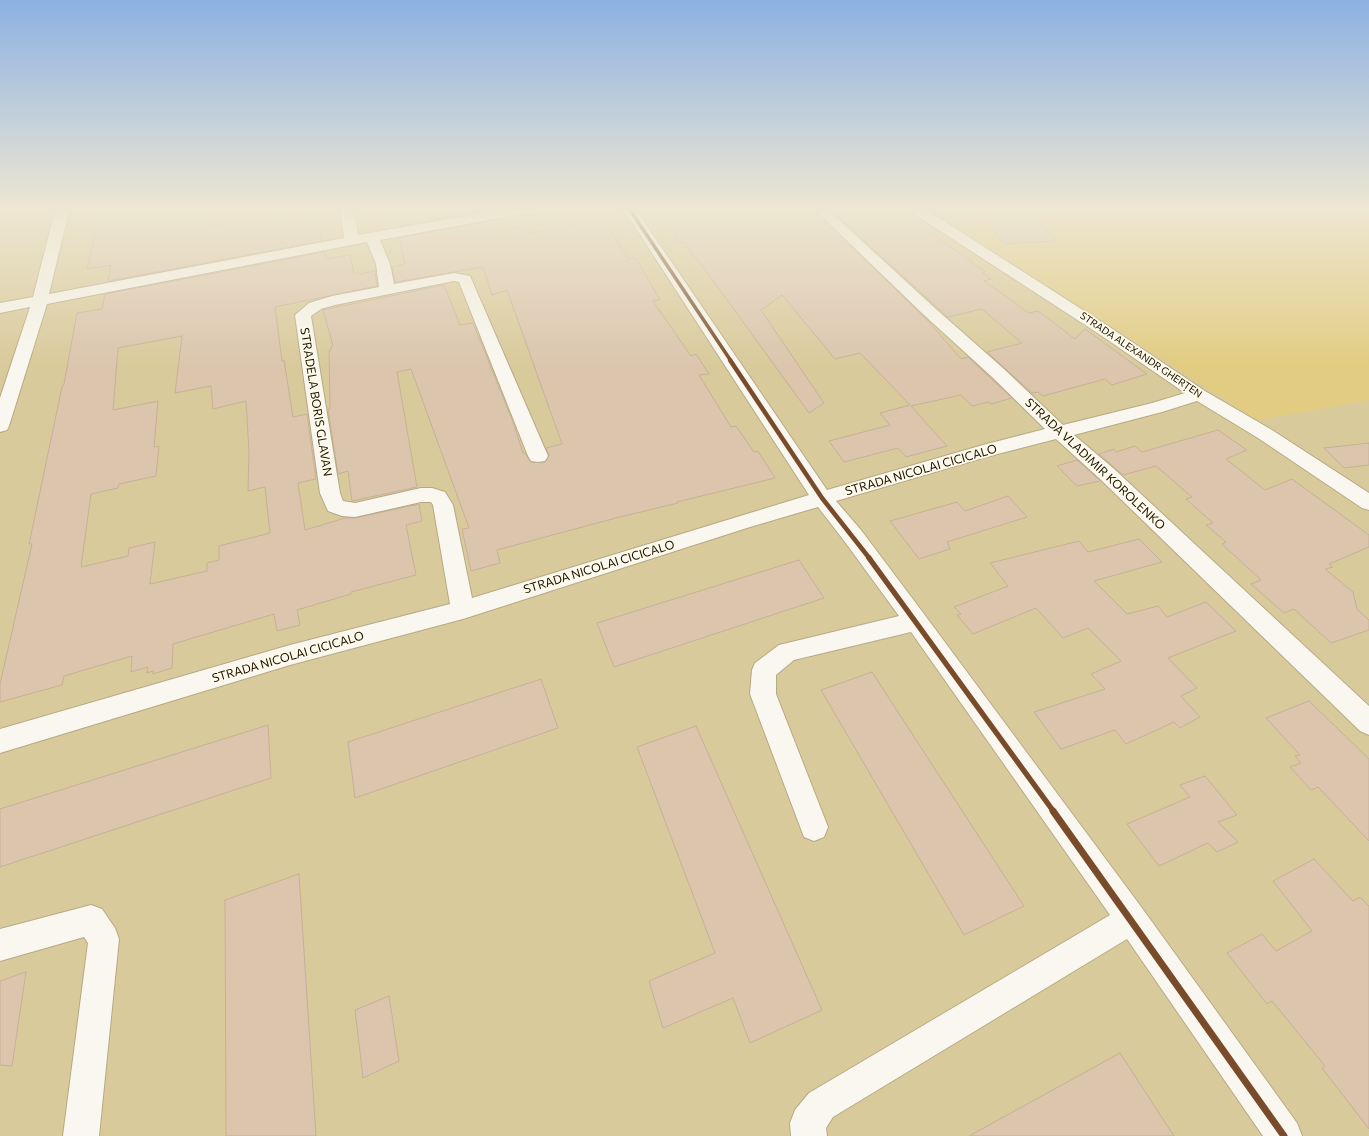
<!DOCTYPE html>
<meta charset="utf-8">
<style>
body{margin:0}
canvas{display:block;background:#d9ca9b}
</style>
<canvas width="1369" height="1136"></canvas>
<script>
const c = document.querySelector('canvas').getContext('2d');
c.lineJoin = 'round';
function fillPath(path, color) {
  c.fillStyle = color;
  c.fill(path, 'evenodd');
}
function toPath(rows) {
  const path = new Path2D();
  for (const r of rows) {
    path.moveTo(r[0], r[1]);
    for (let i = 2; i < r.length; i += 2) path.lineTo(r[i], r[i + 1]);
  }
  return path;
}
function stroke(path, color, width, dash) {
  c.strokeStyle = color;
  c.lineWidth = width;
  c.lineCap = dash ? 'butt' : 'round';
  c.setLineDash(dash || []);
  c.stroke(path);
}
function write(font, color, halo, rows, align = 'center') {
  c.font = font + ' Commissioner,sans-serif';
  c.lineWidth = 3.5;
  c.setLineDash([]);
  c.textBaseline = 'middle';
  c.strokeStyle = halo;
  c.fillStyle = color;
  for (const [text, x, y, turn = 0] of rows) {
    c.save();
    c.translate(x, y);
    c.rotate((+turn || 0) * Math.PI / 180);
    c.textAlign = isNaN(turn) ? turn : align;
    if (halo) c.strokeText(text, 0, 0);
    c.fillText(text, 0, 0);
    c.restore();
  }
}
fillPath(toPath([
 [950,207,1369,207,1369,400,1257,420,955,226,978,226]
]), '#e2cc82');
const building = toPath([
 [101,207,211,207,212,226,313,209,314,213,317,213,322,241,108,281,111,265,87,269,101,207],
 [388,207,489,207,489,210,396,227,388,207],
 [657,207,811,207,929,322,961,359,968,357,1012,398,991,404,989,402,972,406,961,395,911,406,947,446,906,457,898,448,844,462,829,441,890,425,880,413,910,405,860,353,835,359,782,295,761,310,824,403,809,413,725,297,684,242,680,243,657,207],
 [827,207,905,207,907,211,938,231,932,233,985,272,982,273,991,279,984,281,1029,313,1038,311,1075,339,1085,329,1147,374,1112,385,1105,379,1043,396,1038,392,1032,393,987,352,1022,343,982,309,948,317,827,207],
 [924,207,1027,207,1055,241,1004,244,985,219,956,227,924,207],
 [599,213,628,258,636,258,660,300,653,301,691,356,696,354,709,374,699,375,731,427,736,426,754,452,758,451,775,478,677,502,678,503,616,518,497,550,500,563,471,571,462,529,469,528,411,369,397,372,417,487,352,501,348,471,338,474,328,409,330,409,329,351,331,350,331,347,333,346,323,310,444,285,460,325,473,323,513,422,523,453,525,453,531,462,545,462,549,455,546,448,562,444,507,290,492,295,483,267,395,282,392,267,405,264,399,238,490,221,491,232,525,226,528,233,579,225,574,217,599,213],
 [325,252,326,259,350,255,354,273,359,273,359,274,375,271,377,286,275,307,282,361,284,360,293,417,307,414,316,479,298,483,305,530,345,518,355,518,419,504,422,521,406,525,416,575,351,592,351,594,297,610,300,625,277,631,274,614,173,644,172,668,153,674,153,671,147,673,148,667,131,672,132,656,64,676,62,685,0,702,0,684,32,544,29,544,62,387,64,384,77,313,102,309,105,294,325,252],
 [182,336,175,393,211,386,213,409,246,401,249,452,248,491,265,487,270,533,219,546,219,560,207,563,207,571,150,584,155,542,129,548,128,556,81,567,91,494,118,488,119,484,156,476,159,446,154,447,158,401,113,410,118,348,182,336],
 [1218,430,1247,450,1226,459,1265,490,1292,479,1369,535,1369,547,1329,564,1333,567,1325,569,1353,592,1357,609,1369,620,1369,630,1331,643,1294,609,1284,613,1251,584,1261,580,1222,544,1226,542,1206,525,1213,523,1186,499,1192,497,1156,466,1123,475,1099,454,1114,449,1116,452,1135,446,1142,452,1218,430],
 [1369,443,1369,465,1344,468,1324,448,1369,443],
 [1077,460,1098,479,1100,481,1077,486,1057,466,1077,460],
 [1008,496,1027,517,947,542,950,549,919,559,890,521,957,502,965,511,1008,496],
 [1139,539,1162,562,1094,581,1127,614,1158,606,1167,617,1206,602,1236,631,1168,658,1197,688,1181,696,1200,717,1180,728,1174,722,1126,744,1115,730,1061,749,1034,712,1105,689,1091,674,1121,661,1088,628,1063,638,1036,608,973,634,957,615,961,614,954,607,1008,586,990,563,1079,541,1088,552,1139,539],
 [799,560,824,598,614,667,597,623,799,560],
 [872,672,1024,906,964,935,821,690,872,672],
 [541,679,558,728,355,798,348,742,541,679],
 [1309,701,1369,759,1369,841,1318,787,1311,790,1290,767,1301,763,1295,756,1300,755,1266,718,1309,701],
 [268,725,271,778,0,867,0,809,268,725],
 [696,726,822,1010,750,1043,733,998,663,1028,649,981,715,953,637,747,696,726],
 [1205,776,1237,815,1218,822,1238,842,1217,852,1208,843,1159,866,1127,824,1190,797,1180,785,1205,776],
 [1314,859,1353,901,1360,897,1369,906,1369,1129,1322,1068,1325,1066,1272,1001,1267,1004,1227,953,1262,934,1276,951,1312,931,1273,881,1314,859],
 [299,874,316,1136,226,1136,225,900,299,874],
 [26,972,12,1066,0,1065,0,981,26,972],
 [389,996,399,1061,363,1078,355,1010,389,996],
 [1120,1053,1174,1136,969,1136,1120,1053]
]);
fillPath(building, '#dbc5ad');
stroke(building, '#c7b097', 1);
const minor = toPath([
 [56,207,70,207,49,294,344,238,340,207,353,207,358,235,510,208,556,207,555,210,550,211,510,216,380,240,390,264,394,284,454,273,470,276,548,456,545,461,538,462,531,461,528,456,459,282,454,281,335,305,321,309,311,316,340,493,343,501,355,503,421,488,432,488,445,492,453,505,472,598,809,495,622,207,634,207,827,490,983,445,1045,429,992,377,924,315,812,207,825,207,936,309,1004,369,1063,425,1152,403,1185,393,1099,334,908,210,906,207,922,207,1111,328,1205,391,1272,430,1369,493,1369,510,1362,508,1258,438,1197,401,1162,412,1074,435,1113,468,1369,706,1369,735,1360,731,1099,478,1056,439,986,457,836,501,861,530,924,614,1142,908,1297,1123,1302,1136,1263,1136,1127,939,833,1117,826,1128,827,1136,791,1136,790,1123,795,1110,809,1093,1110,915,911,632,794,660,776,675,776,694,828,827,824,837,814,841,804,837,750,694,752,670,755,663,779,645,899,616,845,542,818,507,750,527,463,619,290,665,0,753,0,729,290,645,450,604,433,505,431,502,421,502,355,517,342,516,328,511,320,493,295,315,309,303,332,296,379,287,376,264,367,242,47,304,9,426,7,430,0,432,0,398,30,307,0,313,0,303,33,297,56,207],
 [91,905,102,909,115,928,119,939,99,1136,63,1136,88,943,84,937,0,961,0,929,91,905]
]);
stroke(minor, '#b6aa84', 2);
fillPath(minor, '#f9f7f0');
stroke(toPath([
 [628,207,731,361]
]), '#7a4b2a', 3.5);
stroke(toPath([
 [730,360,822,498,870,559]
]), '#7a4b2a', 4.5);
stroke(toPath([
 [869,558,1054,812]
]), '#7a4b2a', 5.5);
stroke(toPath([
 [1053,811,1284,1136]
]), '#7a4b2a', 7);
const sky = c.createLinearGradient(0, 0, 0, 366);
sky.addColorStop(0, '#8cb1e3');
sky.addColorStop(0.57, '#eee7d2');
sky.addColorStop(1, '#eee7d200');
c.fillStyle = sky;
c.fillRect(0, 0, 1369, 366);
write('10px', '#1b1300', '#fffaea', [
 ["STRADA ALEXANDR GHERȚEN",1141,355,34]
]);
write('12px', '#1b1300', '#fffaea', [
 ["STRADELA BORIS GLAVAN",316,402,81],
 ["STRADA VLADIMIR KOROLENKO",1095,464,43],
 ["STRADA NICOLAI CICICALO",921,470,-16],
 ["STRADA NICOLAI CICICALO",599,567,-17],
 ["STRADA NICOLAI CICICALO",288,657,-16]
]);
</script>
